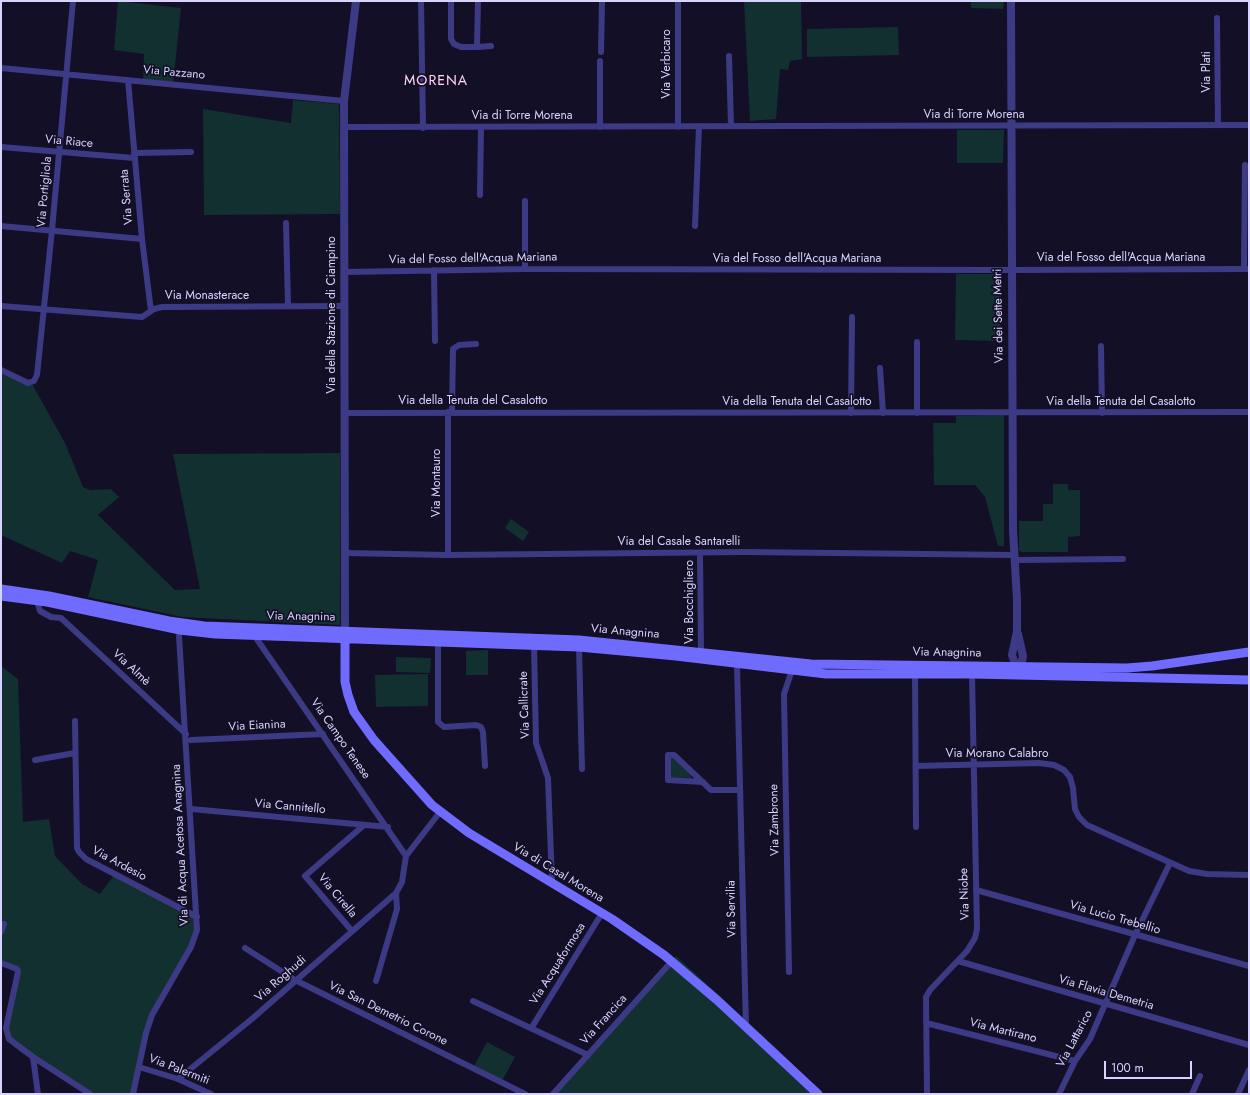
<!DOCTYPE html>
<meta charset="utf-8">
<style>
body{margin:0}
#map{position:relative;width:1250px;height:1095px;overflow:hidden;background:#130f26;font-family:Jost,sans-serif}
canvas{display:block}
.frame{position:absolute;inset:0;border:2px solid #d9d4ff;pointer-events:none}
.scale{position:absolute;left:1104px;top:1061px;width:88px;height:18px;box-sizing:border-box;border:2px solid #d9d4ff;border-top:0;padding-left:5px;font-size:12px;line-height:14px;white-space:nowrap;color:#d9d4ff;-webkit-text-stroke:3px #130f26;paint-order:stroke}
</style>
<div id="map">
<canvas width="1250" height="1095"></canvas>
<div class="frame"></div>
<div class="scale">100 m</div>
</div>
<script>
const c = document.querySelector('canvas').getContext('2d');
c.lineJoin = 'round';
function fillPath(path, color) {
  c.fillStyle = color;
  c.fill(path, 'evenodd');
}
function toPath(rows) {
  const path = new Path2D();
  for (const r of rows) {
    path.moveTo(r[0], r[1]);
    for (let i = 2; i < r.length; i += 2) path.lineTo(r[i], r[i + 1]);
  }
  return path;
}
function stroke(path, color, width, dash) {
  c.strokeStyle = color;
  c.lineWidth = width;
  c.lineCap = dash ? 'butt' : 'round';
  c.setLineDash(dash || []);
  c.stroke(path);
}
function write(font, color, halo, rows, align = 'center') {
  c.font = font + ' Jost,sans-serif';
  c.lineWidth = 3.5;
  c.setLineDash([]);
  c.textBaseline = 'middle';
  c.strokeStyle = halo;
  c.fillStyle = color;
  for (const [text, x, y, turn = 0] of rows) {
    c.save();
    c.translate(x, y);
    c.rotate((+turn || 0) * Math.PI / 180);
    c.textAlign = isNaN(turn) ? turn : align;
    if (halo) c.strokeText(text, 0, 0);
    c.fillText(text, 0, 0);
    c.restore();
  }
}
fillPath(toPath([
 [118,1,181,8,173,84,143,81,144,54,114,50],
 [744,1,801,1,802,59,790,61,788,70,780,69,776,119,750,121],
 [971,1,1004,1,1003,9,971,8],
 [898,27,899,55,807,57,807,29],
 [293,100,339,104,340,214,204,215,203,109,291,123],
 [957,130,1004,130,1003,163,957,163],
 [956,274,1001,274,1000,341,955,340],
 [1,370,31,382,65,443,83,487,90,490,111,489,119,497,98,515,175,590,200,589,173,454,340,453,340,625,182,617,88,597,98,560,70,551,62,563,1,535],
 [1004,415,1004,546,998,546,985,497,975,485,934,485,933,423,956,423,956,416],
 [1053,484,1068,484,1068,490,1080,490,1080,536,1068,537,1068,552,1022,552,1019,551,1019,521,1043,521,1043,504,1053,504],
 [511,519,529,532,523,541,505,528],
 [488,650,488,675,466,675,466,651],
 [396,657,431,658,430,673,396,672],
 [1,666,18,679,23,822,49,819,55,856,82,884,100,894,115,874,197,917,197,930,147,1028,133,1094,90,1094,7,1036,18,973,1,963],
 [428,674,428,706,376,707,375,675],
 [670,758,673,758,691,774,691,778,671,777],
 [676,956,774,1046,823,1094,553,1094],
 [487,1042,515,1057,502,1081,474,1066]
]), '#12302f');
stroke(toPath([
 [421,1,423,128],
 [451,1,451,39,454,44,461,47,477,47,478,1],
 [678,1,678,127],
 [1217,18,1218,125],
 [477,47,491,46],
 [601,52,602,1],
 [729,56,731,126],
 [1,68,344,101],
 [128,80,142,239,151,311],
 [344,127,1249,125],
 [600,127,600,61],
 [1,147,134,158],
 [134,153,191,152],
 [480,195,481,127],
 [286,223,288,306],
 [1,226,142,239],
 [695,226,699,126],
 [525,269,525,201],
 [1244,269,1245,165],
 [434,270,435,341],
 [345,272,525,269,1008,270,1249,269],
 [1,306,142,317,154,309,162,307,345,306],
 [1101,346,1102,413],
 [880,368,883,413],
 [1,370,28,383,34,381,37,375,52,230,73,1],
 [448,412,448,555],
 [452,412,453,349,459,345,476,344],
 [345,413,1249,412],
 [851,413,852,317],
 [917,413,917,342],
 [345,553,448,555,744,552,1014,555],
 [700,553,701,652],
 [1015,560,1123,559],
 [37,601,40,611,51,617,61,618,186,734],
 [254,635,406,856],
 [438,641,438,722,444,727,476,725,481,727,483,732,485,766],
 [534,645,536,743,548,778,552,883],
 [579,647,582,769],
 [737,664,746,1028],
 [915,675,916,827],
 [75,721,77,848,79,852,86,859,197,917],
 [191,740,323,734],
 [35,760,75,753],
 [916,766,1039,763,1054,765,1064,770,1070,777,1073,788,1075,809,1079,817,1087,825,1189,871,1207,874,1249,875],
 [703,782,668,780,668,755,674,755,711,790,740,790],
 [191,809,388,827],
 [976,890,1249,966],
 [1,924,4,924,1,932],
 [352,931,305,876,364,825],
 [245,948,295,980,525,1094],
 [958,961,1249,1045],
 [1,963,17,969,18,972,6,1028,9,1039,33,1057,90,1094],
 [789,972,784,694,792,670],
 [376,981,397,909,396,893],
 [473,1001,588,1055],
 [926,1023,1075,1061],
 [532,1027,602,913],
 [33,1057,38,1094],
 [139,1067,178,1079,211,1094],
 [178,1079,253,1018,396,893,402,882,406,856,440,812],
 [133,1094,146,1033,152,1015,191,947,197,930,179,636,180,630,182,627],
 [553,1094,672,961],
 [927,1094,926,997,930,990,967,951,975,938,977,929,972,674],
 [1059,1094,1075,1061,1090,1039,1135,935,1170,863],
 [1192,1094,1200,1076],
 [1238,1094,1249,1070]
]), '#3d3a85', 6);
stroke(toPath([
 [1011,1,1013,530,1017,600,1017,631,1012,655,1014,661,1020,666],
 [1018,634,1023,656,1020,671],
 [345,637,344,101,356,1]
]), '#3d3a85', 8);
stroke(toPath([
 [1,589,49,596,169,621,204,626,579,640,811,664,1127,668,1152,666,1249,652],
 [1,596,47,602,180,630,215,634,579,647,676,656,826,674,972,674,1249,680],
 [345,637,345,682,348,695,354,712,374,740,432,805,469,833,612,919,664,955,717,1000,818,1094]
]), '#6f6bff', 9);
write('12px', '#d9d4ff', '#130f26', [
 ["Via Verbicaro",667,64,-90],
 ["Via Plati",1207,72,-90],
 ["Via Pazzano",174,73,5],
 ["Via di Torre Morena",974,115],
 ["Via di Torre Morena",522,116],
 ["Via Riace",69,142,5],
 ["Via Portigliola",45,192,-85],
 ["Via Serrata",127,197,-95],
 ["Via del Fosso dell'Acqua Mariana",1121,258],
 ["Via del Fosso dell'Acqua Mariana",473,259,-1],
 ["Via del Fosso dell'Acqua Mariana",797,259],
 ["Via Monasterace",207,296],
 ["Via della Stazione di Ciampino",332,315,-90],
 ["Via dei Sette Metri",999,316,-91],
 ["Via della Tenuta del Casalotto",473,401],
 ["Via della Tenuta del Casalotto",797,402],
 ["Via della Tenuta del Casalotto",1121,402],
 ["Via Montauro",437,483,-90],
 ["Via del Casale Santarelli",679,542],
 ["Via Bocchigliero",690,602,-90],
 ["Via Anagnina",301,617,1],
 ["Via Anagnina",625,632,5],
 ["Via Anagnina",947,653,1],
 ["Via Almè",131,668,43],
 ["Via Callicrate",525,705,-92],
 ["Via Eianina",257,726,-3],
 ["Via Campo Tenese",340,739,55],
 ["Via Morano Calabro",997,754],
 ["Via Cannitello",290,807,5],
 ["Via Zambrone",775,820,-91],
 ["Via di Acqua Acetosa Anagnina",181,845,-93],
 ["Via Ardesio",119,864,28],
 ["Via di Casal Morena",558,873,31],
 ["Via Niobe",965,894,-92],
 ["Via Cirella",337,896,50],
 ["Via Servilia",732,909,-91],
 ["Via Lucio Trebellio",1115,918,16],
 ["Via Acquaformosa",558,964,-58],
 ["Via Roghudi",281,979,-41],
 ["Via Flavia Demetria",1106,993,16],
 ["Via San Demetrio Corone",388,1014,26],
 ["Via Francica",604,1020,-48],
 ["Via Martirano",1003,1031,14],
 ["Via Lattarico",1075,1039,-62],
 ["Via Palermiti",179,1070,21]
]);
c.letterSpacing = '1px';
write('14px', '#ffd6f0', '#130f26', [
 ["MORENA",436,82]
]);
c.letterSpacing = '0px';
</script>
